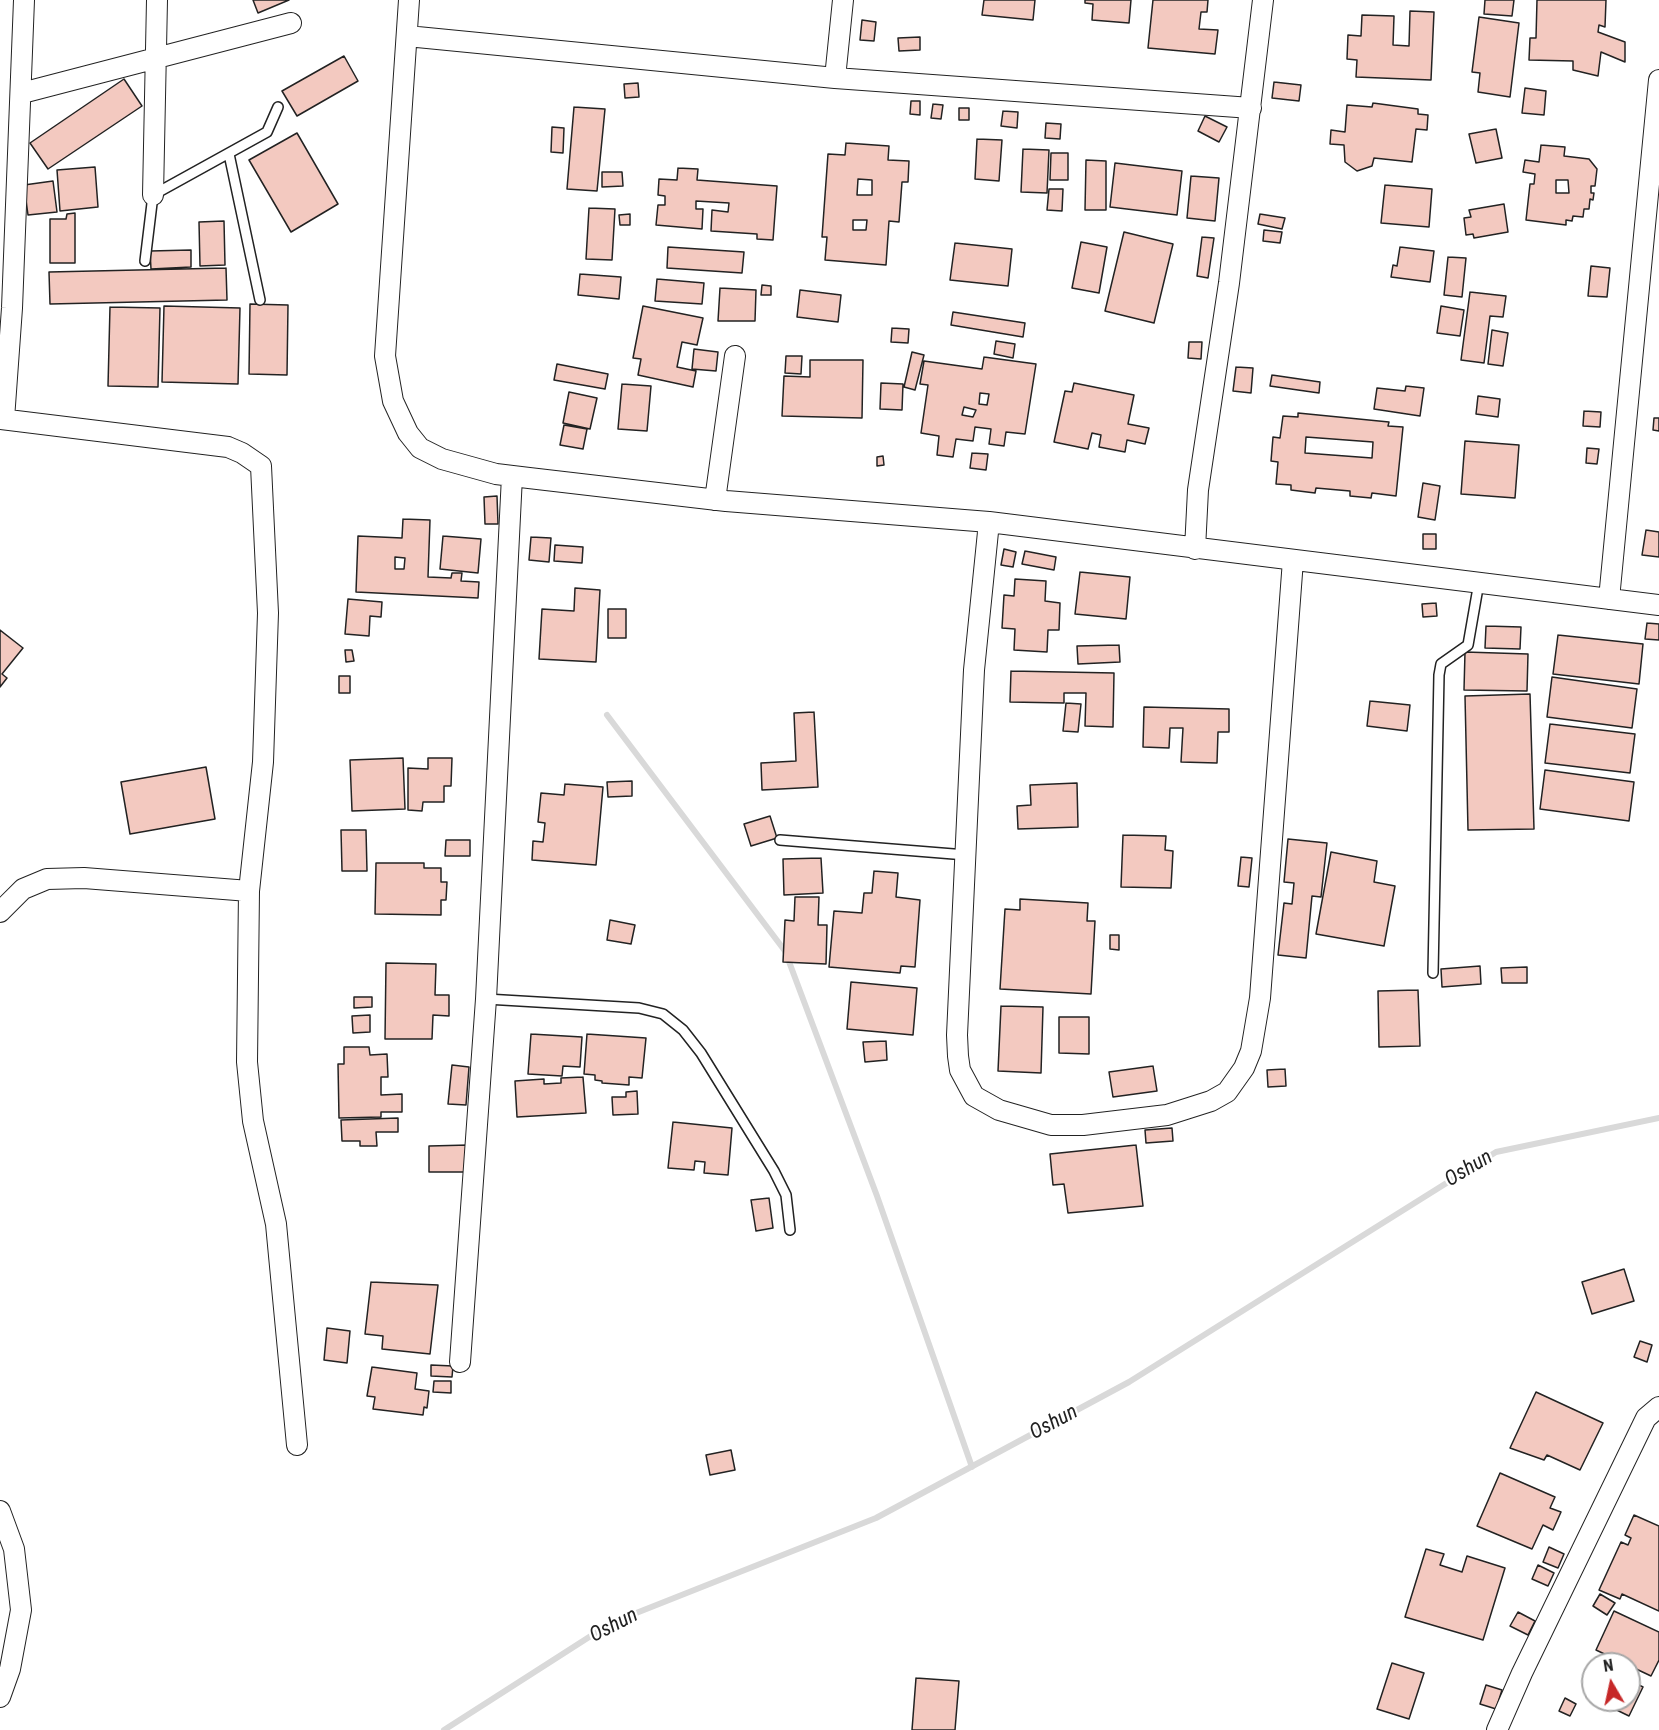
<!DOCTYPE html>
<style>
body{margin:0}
#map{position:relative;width:1659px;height:1730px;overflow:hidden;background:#fff;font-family:"Roboto Condensed",sans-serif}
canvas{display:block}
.north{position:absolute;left:1581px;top:1652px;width:60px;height:60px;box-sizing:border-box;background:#fff;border:2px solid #a7a7a7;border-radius:50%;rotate:351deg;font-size:16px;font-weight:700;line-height:24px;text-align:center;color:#222}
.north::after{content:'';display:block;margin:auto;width:21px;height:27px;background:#c62828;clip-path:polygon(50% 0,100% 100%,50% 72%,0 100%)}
</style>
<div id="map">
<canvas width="1659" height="1730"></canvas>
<div class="north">N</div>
</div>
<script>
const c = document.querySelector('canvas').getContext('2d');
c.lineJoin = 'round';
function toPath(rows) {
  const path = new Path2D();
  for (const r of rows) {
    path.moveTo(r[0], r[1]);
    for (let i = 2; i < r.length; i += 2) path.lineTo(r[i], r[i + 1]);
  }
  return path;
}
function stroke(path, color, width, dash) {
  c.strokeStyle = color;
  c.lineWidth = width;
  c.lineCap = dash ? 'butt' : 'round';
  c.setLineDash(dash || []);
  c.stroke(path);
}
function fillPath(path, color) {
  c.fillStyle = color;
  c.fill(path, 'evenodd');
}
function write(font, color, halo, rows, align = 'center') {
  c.font = font + ' "Roboto Condensed",sans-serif';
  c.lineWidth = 4.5;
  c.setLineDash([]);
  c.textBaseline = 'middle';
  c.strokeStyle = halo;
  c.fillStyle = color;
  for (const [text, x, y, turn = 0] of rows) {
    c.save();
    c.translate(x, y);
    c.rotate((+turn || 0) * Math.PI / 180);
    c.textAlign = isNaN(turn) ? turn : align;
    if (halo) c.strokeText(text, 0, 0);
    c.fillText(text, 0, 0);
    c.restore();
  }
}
stroke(toPath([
 [607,715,785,951,877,1196,972,1467],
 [444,1730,611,1623,876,1518,1129,1382,1496,1152,1659,1118]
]), '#d9d9d9', 6);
const building = toPath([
 [253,0,289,0,258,13,253,0],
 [984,0,1035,0,1033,20,982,15,984,0],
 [1085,0,1131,0,1129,23,1092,20,1093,4,1085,3,1085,0],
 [1153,0,1208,0,1207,12,1201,12,1199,29,1218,30,1215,54,1148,48,1153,0],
 [1485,0,1514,0,1512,16,1484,14,1485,0],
 [1537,0,1606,0,1605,27,1599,25,1598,32,1625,42,1625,62,1601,52,1598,76,1573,70,1573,61,1529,60,1530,38,1536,38,1537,0],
 [1410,11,1434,12,1431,80,1356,77,1357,60,1347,59,1348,35,1361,36,1362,15,1394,16,1393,45,1409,46,1410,11],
 [1479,17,1519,23,1510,97,1478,92,1480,73,1472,72,1479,17],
 [862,20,876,22,874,41,860,40,862,20],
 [920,37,920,50,899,51,898,38,920,37],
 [344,56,358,81,297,116,282,91,344,56],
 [124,79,142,106,48,169,30,143,124,79],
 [1274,82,1301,85,1299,101,1272,98,1274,82],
 [638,83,639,97,625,98,624,84,638,83],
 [1525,88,1546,91,1544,115,1522,113,1525,88],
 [911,101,920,101,920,115,910,114,911,101],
 [1373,103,1418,109,1418,114,1428,115,1427,130,1416,129,1412,162,1374,158,1372,166,1357,171,1345,162,1344,145,1330,144,1331,130,1345,132,1347,105,1372,107,1373,103],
 [933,104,943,105,941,119,931,118,933,104],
 [574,107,605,109,597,191,567,189,574,107],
 [959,108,969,108,969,120,959,120,959,108],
 [1003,111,1018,112,1017,128,1001,126,1003,111],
 [1205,116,1227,127,1219,142,1198,131,1205,116],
 [1046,123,1061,124,1060,139,1045,138,1046,123],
 [552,127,564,128,563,153,551,152,552,127],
 [1496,129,1502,158,1476,163,1469,134,1496,129],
 [297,133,338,204,291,232,249,160,297,133],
 [977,139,1002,140,999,181,975,179,977,139],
 [846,143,889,146,888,160,909,161,908,182,902,182,899,222,889,221,886,265,825,260,827,237,822,237,828,154,845,155,846,143],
 [858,179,872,180,872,195,857,195,858,179],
 [853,220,867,220,866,230,853,230,853,220],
 [1541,145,1565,147,1564,156,1589,159,1597,169,1595,186,1591,186,1591,193,1594,193,1593,200,1590,199,1589,209,1584,209,1583,217,1573,216,1572,221,1566,220,1566,225,1526,220,1530,184,1534,184,1535,174,1523,172,1525,160,1539,162,1541,145],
 [1556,180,1568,180,1569,193,1556,193,1556,180],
 [1023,149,1049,150,1047,193,1021,192,1023,149],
 [1051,153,1068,153,1068,180,1050,180,1051,153],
 [1086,160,1106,161,1106,210,1085,210,1086,160],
 [1115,163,1182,171,1177,215,1110,207,1115,163],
 [95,167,98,207,60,211,57,170,95,167],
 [678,168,698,169,697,180,777,186,773,240,757,239,757,234,711,231,712,210,728,212,729,203,696,201,696,209,703,209,702,229,656,225,658,205,665,205,665,196,658,195,659,179,677,180,678,168],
 [602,172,622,172,623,186,602,187,602,172],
 [1191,176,1219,178,1215,221,1187,218,1191,176],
 [53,181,57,212,28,215,24,185,53,181],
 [1385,185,1432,189,1429,227,1381,223,1385,185],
 [1049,189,1063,189,1062,211,1047,210,1049,189],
 [1504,204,1508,232,1474,238,1473,234,1466,235,1464,218,1471,217,1469,210,1504,204],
 [589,208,615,209,612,260,586,259,589,208],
 [75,213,75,263,50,263,50,219,66,219,67,214,75,213],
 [630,214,630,225,620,225,619,215,630,214],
 [1260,214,1285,218,1282,229,1258,224,1260,214],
 [224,221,225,265,200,266,199,222,224,221],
 [1264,230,1282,232,1280,243,1263,241,1264,230],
 [1124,232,1173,244,1154,323,1105,311,1124,232],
 [1202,237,1214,238,1208,278,1197,276,1202,237],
 [1081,242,1107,247,1099,293,1072,288,1081,242],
 [955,243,1012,249,1008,286,950,280,955,243],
 [668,247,744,252,742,273,667,268,668,247],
 [1400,247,1434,251,1430,282,1391,277,1393,265,1397,266,1400,247],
 [191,250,191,267,151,269,150,251,191,250],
 [1448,257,1466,258,1462,297,1444,295,1448,257],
 [1591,266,1610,268,1607,297,1588,296,1591,266],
 [226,268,227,300,50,304,49,272,226,268],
 [580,274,621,277,619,299,578,295,580,274],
 [657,279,704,283,702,304,655,301,657,279],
 [762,285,771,286,771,295,761,295,762,285],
 [720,288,756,290,755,321,718,321,720,288],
 [800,290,841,295,838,322,797,317,800,290],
 [1470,292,1506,296,1503,317,1490,316,1484,363,1461,360,1470,292],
 [250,304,288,305,287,375,249,374,250,304],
 [164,306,240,308,238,384,162,382,164,306],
 [643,306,703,318,697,345,682,342,677,367,696,371,693,387,638,375,641,359,633,358,643,306],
 [1441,306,1464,310,1460,336,1437,333,1441,306],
 [110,307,160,308,158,387,108,386,110,307],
 [953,312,1025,323,1023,337,951,325,953,312],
 [892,328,909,329,908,343,891,342,892,328],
 [1492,330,1508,333,1503,366,1488,364,1492,330],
 [996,341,1015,344,1013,358,994,354,996,341],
 [1189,342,1202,342,1201,359,1188,358,1189,342],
 [694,349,718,352,716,371,692,369,694,349],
 [912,352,924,355,915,390,904,387,912,352],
 [786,356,802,356,801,374,785,373,786,356],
 [984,357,1036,364,1025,434,1006,432,1004,446,989,444,991,429,975,427,973,441,956,439,953,457,937,455,939,436,921,433,928,385,920,384,924,361,982,369,984,357],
 [980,393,989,394,987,405,979,404,980,393],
 [964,407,976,410,973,417,962,415,964,407],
 [810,360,863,360,862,418,782,416,784,376,810,377,810,360],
 [557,364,608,374,605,389,554,380,557,364],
 [1236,367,1253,368,1251,393,1233,391,1236,367],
 [1272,375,1320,382,1319,393,1270,386,1272,375],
 [881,383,903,384,902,410,880,409,881,383],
 [1074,383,1134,395,1128,424,1149,428,1145,444,1127,440,1125,452,1099,447,1101,435,1092,433,1088,449,1054,442,1065,391,1072,392,1074,383],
 [622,384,651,386,647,431,618,429,622,384],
 [1406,386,1424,388,1420,416,1374,409,1377,388,1405,391,1406,386],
 [569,392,597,398,590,429,563,423,569,392],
 [1478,396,1500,399,1498,417,1476,414,1478,396],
 [1584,411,1601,412,1600,427,1583,426,1584,411],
 [1298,413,1389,422,1388,426,1403,427,1396,496,1372,493,1371,498,1350,496,1350,491,1316,488,1315,493,1291,490,1291,485,1276,484,1278,462,1271,461,1273,437,1280,438,1283,416,1298,417,1298,413],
 [1306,437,1373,442,1372,458,1305,453,1306,437],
 [1654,418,1659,418,1659,431,1653,430,1654,418],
 [564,425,587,429,583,449,560,445,564,425],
 [1465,441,1519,445,1515,498,1461,494,1465,441],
 [1587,448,1599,449,1597,464,1586,463,1587,448],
 [972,453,988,454,986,470,970,468,972,453],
 [883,456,884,465,877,466,877,457,883,456],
 [1423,483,1440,486,1435,520,1418,517,1423,483],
 [497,496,498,524,485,524,484,497,497,496],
 [403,519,430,520,428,577,451,578,452,573,462,573,461,581,479,582,478,598,356,592,358,536,402,538,403,519],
 [395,557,405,558,404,569,395,569,395,557],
 [1646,530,1659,532,1659,557,1642,555,1646,530],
 [1423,534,1436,534,1436,549,1423,549,1423,534],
 [443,536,481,539,478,573,440,569,443,536],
 [531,537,551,538,549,562,529,560,531,537],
 [555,545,583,547,582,563,554,561,555,545],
 [1004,549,1016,552,1013,567,1001,565,1004,549],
 [1025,551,1056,557,1054,570,1022,564,1025,551],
 [1080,572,1130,577,1126,619,1075,614,1080,572],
 [1015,579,1046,581,1045,601,1060,603,1059,630,1048,630,1047,652,1014,650,1015,629,1002,628,1004,595,1014,596,1015,579],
 [575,588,600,590,596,662,539,659,542,609,574,611,575,588],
 [348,599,382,602,381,617,370,616,369,636,345,634,348,599],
 [1436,603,1437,616,1423,617,1422,604,1436,603],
 [608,609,626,609,626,638,608,638,608,609],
 [1647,623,1659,624,1659,640,1645,639,1647,623],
 [1486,626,1521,627,1520,649,1485,648,1486,626],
 [0,630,23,648,2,674,7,678,0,687,0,630],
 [1558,635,1643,644,1639,684,1553,674,1558,635],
 [1119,645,1120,662,1078,664,1077,646,1119,645],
 [345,650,352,650,354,661,346,662,345,650],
 [1465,652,1528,654,1527,691,1464,690,1465,652],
 [1011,671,1114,673,1113,727,1085,726,1086,693,1064,693,1064,703,1010,702,1011,671],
 [339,676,350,676,350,693,339,693,339,676],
 [1552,677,1637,689,1632,728,1547,717,1552,677],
 [1530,694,1534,829,1468,830,1465,696,1530,694],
 [1370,701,1410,705,1407,731,1367,726,1370,701],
 [1066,703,1081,704,1078,732,1063,731,1066,703],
 [1144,707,1229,709,1229,732,1218,732,1217,763,1181,762,1183,728,1170,728,1169,748,1143,747,1144,707],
 [814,712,818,787,762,790,761,763,796,761,794,713,814,712],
 [1550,724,1635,734,1630,773,1545,763,1550,724],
 [403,758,405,809,352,811,350,760,403,758],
 [428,758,452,758,451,786,444,786,444,802,423,802,422,811,408,810,408,768,428,769,428,758],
 [206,767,215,819,130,834,121,782,206,767],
 [1545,770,1634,782,1629,821,1540,809,1545,770],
 [632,781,632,796,608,797,607,782,632,781],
 [1077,783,1078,827,1018,829,1017,806,1031,805,1030,785,1077,783],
 [565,784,603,787,596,865,532,860,533,841,543,842,545,823,538,822,541,793,564,795,565,784],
 [770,816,777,838,751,846,744,824,770,816],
 [341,830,366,830,367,871,342,871,341,830],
 [1123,835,1166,836,1165,850,1173,851,1171,888,1121,887,1123,835],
 [1288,839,1327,843,1321,897,1312,896,1306,958,1278,955,1284,903,1292,904,1294,883,1284,882,1288,839],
 [446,840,470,840,470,856,445,856,446,840],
 [1331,852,1377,861,1374,882,1395,886,1384,946,1316,934,1331,852],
 [1241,857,1252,858,1249,887,1238,886,1241,857],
 [821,858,823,893,784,895,783,859,821,858],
 [376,863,424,863,424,868,441,868,441,882,447,882,446,900,441,900,441,915,375,914,376,863],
 [874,871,898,873,896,897,920,900,915,967,901,966,900,973,829,967,834,911,862,913,864,893,872,893,874,871],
 [795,897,819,897,818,925,827,925,826,964,783,962,785,920,794,921,795,897],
 [1020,899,1088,903,1087,921,1095,921,1091,994,1000,989,1005,909,1020,910,1020,899],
 [610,920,635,925,631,944,607,940,610,920],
 [1110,935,1119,935,1119,950,1110,949,1110,935],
 [386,963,436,964,435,995,449,995,449,1016,433,1015,432,1039,385,1039,386,963],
 [1480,966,1481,984,1442,987,1441,969,1480,966],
 [1527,967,1527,983,1502,983,1501,968,1527,967],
 [851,982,917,988,913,1035,847,1029,851,982],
 [1418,990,1420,1046,1379,1047,1378,991,1418,990],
 [354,997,372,997,372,1007,354,1008,354,997],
 [1001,1006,1043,1007,1041,1073,998,1071,1001,1006],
 [370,1015,370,1032,353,1033,352,1016,370,1015],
 [1059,1017,1089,1017,1089,1054,1059,1053,1059,1017],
 [531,1034,582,1037,580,1067,563,1066,562,1076,528,1074,531,1034],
 [587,1034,646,1038,642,1078,629,1077,629,1085,602,1083,602,1081,595,1080,595,1075,584,1074,587,1034],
 [886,1041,887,1060,865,1062,863,1042,886,1041],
 [344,1047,369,1047,370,1055,387,1054,388,1077,381,1077,381,1095,402,1094,402,1112,381,1112,381,1117,339,1118,338,1064,344,1064,344,1047],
 [452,1065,469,1067,466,1105,448,1104,452,1065],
 [1153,1066,1157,1091,1113,1097,1109,1072,1153,1066],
 [1285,1069,1286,1086,1268,1087,1267,1070,1285,1069],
 [583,1077,586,1113,517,1117,515,1081,544,1079,544,1084,561,1083,561,1078,583,1077],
 [637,1091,638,1114,613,1115,612,1097,626,1097,626,1092,637,1091],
 [398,1118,398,1132,376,1132,377,1146,360,1146,360,1141,342,1141,341,1120,398,1118],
 [673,1122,732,1128,728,1175,704,1173,705,1162,695,1161,694,1170,668,1168,673,1122],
 [1172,1128,1173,1141,1146,1143,1145,1130,1172,1128],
 [469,1145,469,1172,429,1172,429,1146,469,1145],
 [1136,1145,1143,1206,1068,1213,1064,1184,1053,1185,1050,1154,1136,1145],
 [769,1198,773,1228,756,1231,751,1200,769,1198],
 [1624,1269,1634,1301,1592,1314,1582,1282,1624,1269],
 [371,1282,438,1285,430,1354,382,1349,383,1336,365,1334,371,1282],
 [327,1328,350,1331,347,1363,324,1360,327,1328],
 [1640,1341,1652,1345,1647,1362,1634,1357,1640,1341],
 [431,1365,453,1366,452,1377,431,1376,431,1365],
 [372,1367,417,1373,415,1389,429,1391,427,1408,424,1407,423,1415,373,1409,375,1397,367,1396,372,1367],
 [434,1381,451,1381,451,1393,433,1392,434,1381],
 [1536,1392,1603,1423,1580,1470,1547,1455,1544,1460,1510,1448,1536,1392],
 [731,1450,735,1470,710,1475,706,1455,731,1450],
 [1500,1473,1555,1497,1550,1508,1561,1512,1553,1530,1543,1525,1532,1549,1477,1526,1500,1473],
 [1634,1515,1659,1526,1659,1611,1622,1594,1620,1599,1599,1590,1621,1542,1628,1545,1631,1538,1625,1535,1634,1515],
 [1549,1547,1564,1554,1558,1568,1543,1562,1549,1547],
 [1426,1549,1444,1554,1440,1565,1462,1572,1467,1556,1505,1568,1483,1640,1405,1617,1426,1549],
 [1538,1565,1554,1573,1548,1586,1532,1579,1538,1565],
 [1600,1594,1615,1603,1607,1615,1593,1606,1600,1594],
 [1614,1611,1659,1632,1659,1660,1651,1676,1596,1650,1614,1611],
 [1518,1612,1535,1621,1528,1635,1510,1626,1518,1612],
 [1392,1663,1424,1673,1409,1719,1377,1709,1392,1663],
 [916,1678,959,1681,955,1730,912,1730,916,1678],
 [1629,1680,1643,1687,1629,1716,1596,1700,1629,1700,1629,1680],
 [1486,1685,1502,1690,1496,1709,1480,1704,1486,1685],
 [1565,1698,1576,1704,1570,1716,1559,1711,1565,1698]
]);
fillPath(building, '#f3c9c0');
stroke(building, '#222', 1.5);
const service = toPath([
 [229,154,260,300],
 [145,261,153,195,267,132,278,107],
 [780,840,966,855],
 [1433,973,1439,675,1441,664,1468,645,1479,582],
 [486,999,639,1008,663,1014,683,1030,701,1053,774,1171,786,1195,790,1230]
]);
const minor = toPath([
 [409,0,385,356,393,401,408,433,420,448,442,459,496,474,529,478,726,501,989,522,1659,605],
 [407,36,835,78,1251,108],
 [835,78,843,0],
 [22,93,291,23],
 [153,195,157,0],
 [0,419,228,447,242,453,261,466,268,613,263,762,249,891,247,1062,253,1121,276,1224,297,1445],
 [4,419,12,308,24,0],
 [715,500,735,356],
 [989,522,974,670,957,1035,958,1056,960,1070,974,1096,999,1110,1051,1125,1083,1125,1167,1115,1211,1101,1227,1092,1244,1068,1251,1051,1260,998,1293,560],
 [1195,549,1198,490,1229,283,1263,0],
 [1609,599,1659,80],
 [0,912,23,889,47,879,84,878,249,891],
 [460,1362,486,999,512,476],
 [0,1511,14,1549,21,1610,10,1669,0,1697],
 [1497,1730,1522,1673,1646,1418,1659,1407]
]);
stroke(service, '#222', 12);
stroke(minor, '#222', 22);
stroke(service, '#fff', 9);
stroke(minor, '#fff', 20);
write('italic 21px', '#222', '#fff', [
 ["Oshun",1469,1169,-31],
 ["Oshun",1054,1423,-28],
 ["Oshun",614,1626,-27]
]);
</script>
